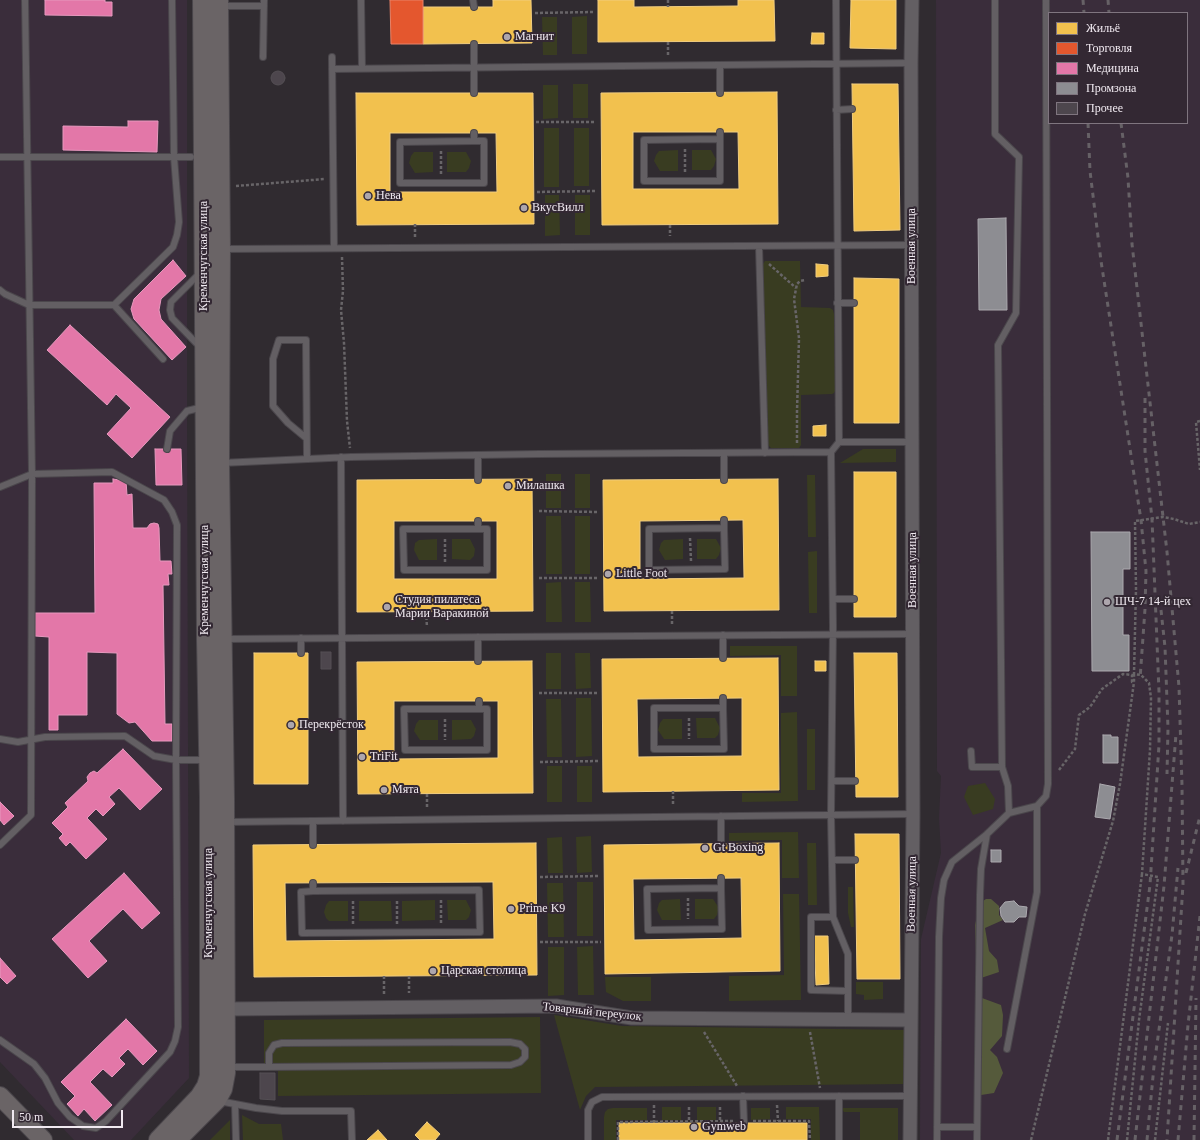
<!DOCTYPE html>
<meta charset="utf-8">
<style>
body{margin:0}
#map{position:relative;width:1200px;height:1140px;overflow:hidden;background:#302b30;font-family:Georgia,serif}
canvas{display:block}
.legend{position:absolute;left:1048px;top:12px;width:140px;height:112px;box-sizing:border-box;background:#332833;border:1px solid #7f757f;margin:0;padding:5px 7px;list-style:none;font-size:12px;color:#f0e9f0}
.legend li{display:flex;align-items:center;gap:8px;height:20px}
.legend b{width:20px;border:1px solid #7f757f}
.scale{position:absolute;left:12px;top:1110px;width:111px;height:18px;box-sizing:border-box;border:2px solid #f0e9f0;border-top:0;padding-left:5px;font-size:12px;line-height:14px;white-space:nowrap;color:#f0e9f0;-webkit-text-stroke:3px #332833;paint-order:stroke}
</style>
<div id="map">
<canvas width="1200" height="1140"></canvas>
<ul class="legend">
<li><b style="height:11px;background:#f2c14e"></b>Жильё</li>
<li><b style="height:11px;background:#e4572e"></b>Торговля</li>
<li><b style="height:11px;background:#e377a8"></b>Медицина</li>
<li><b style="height:11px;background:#8d8d92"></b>Промзона</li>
<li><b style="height:11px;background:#4d464d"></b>Прочее</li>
</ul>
<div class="scale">50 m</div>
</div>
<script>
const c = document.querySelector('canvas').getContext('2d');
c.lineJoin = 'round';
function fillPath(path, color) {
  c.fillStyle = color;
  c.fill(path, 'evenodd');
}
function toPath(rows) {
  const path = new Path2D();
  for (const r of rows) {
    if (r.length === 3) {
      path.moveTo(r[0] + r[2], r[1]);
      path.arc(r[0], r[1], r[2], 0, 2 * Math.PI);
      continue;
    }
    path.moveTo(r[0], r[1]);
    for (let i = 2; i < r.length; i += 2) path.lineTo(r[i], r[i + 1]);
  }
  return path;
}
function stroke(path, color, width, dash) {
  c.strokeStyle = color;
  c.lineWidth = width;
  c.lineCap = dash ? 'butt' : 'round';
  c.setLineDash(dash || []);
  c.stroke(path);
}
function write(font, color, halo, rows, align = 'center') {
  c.font = font + ' Georgia,serif';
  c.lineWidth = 4;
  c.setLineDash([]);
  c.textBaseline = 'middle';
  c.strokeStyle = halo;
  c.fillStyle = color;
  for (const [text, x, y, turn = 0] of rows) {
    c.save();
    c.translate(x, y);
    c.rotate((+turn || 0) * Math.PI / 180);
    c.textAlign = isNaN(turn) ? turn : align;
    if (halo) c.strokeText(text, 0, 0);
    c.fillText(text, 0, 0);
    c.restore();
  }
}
fillPath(toPath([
 [0,0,187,0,187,411,189,1078,131,1140,74,1140,0,1062],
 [936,0,1200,0,1200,1140,920,1140,921,939,941,853,939,818,941,776,937,771],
 [1049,13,1187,13,1187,123,1049,123]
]), '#3a2d3b');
fillPath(toPath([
 [587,16,587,54,572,54,572,17],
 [542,17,557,17,557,55,543,55],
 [573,84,588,84,588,118,573,118],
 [543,85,558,85,558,118,543,119],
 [544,128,559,128,559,187,544,187],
 [574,128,589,128,589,186,574,186],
 [678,150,678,171,660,171,654,161,656,155,659,151],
 [692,150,711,150,716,159,714,166,711,170,692,170],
 [414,152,433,152,433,172,415,173,409,163,411,156],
 [447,152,466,152,471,161,469,168,466,172,447,172],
 [545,195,559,195,560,235,545,236],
 [575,195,590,195,590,235,575,235],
 [765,261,800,261,801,307,830,308,833,310,834,314,835,391,834,393,832,394,801,395,801,445,799,448,771,448,768,445,763,264],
 [863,449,896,449,896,462,840,463],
 [546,474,561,474,561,508,546,508],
 [575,474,590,474,590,508,575,508],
 [807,475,815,475,816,537,808,537],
 [546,516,561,516,562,574,546,574],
 [575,516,590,516,590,574,575,574],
 [437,539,437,560,419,560,414,550,415,543,419,540],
 [452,539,470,539,475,549,474,556,470,560,452,559],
 [683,539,683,559,665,560,659,550,661,543,664,540],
 [697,539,716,539,721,548,719,555,716,559,697,559],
 [817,551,817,613,809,613,808,552],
 [561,582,562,622,546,622,546,583],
 [575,582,590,582,591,622,575,622],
 [730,646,797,646,797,696,781,696,781,655,730,656],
 [546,653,561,653,561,689,546,689],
 [575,653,590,653,591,688,576,689],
 [576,698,591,698,592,756,576,757],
 [546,699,561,699,562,757,547,757],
 [797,712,798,801,742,802,742,793,781,793,781,713],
 [696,718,715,718,720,728,718,735,715,738,697,738],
 [663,719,682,719,682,739,664,739,658,730,660,723],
 [419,720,438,720,438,740,420,740,414,731,416,724],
 [452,720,471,720,476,729,474,736,471,739,452,740],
 [807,729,815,729,815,790,807,790],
 [547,766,562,766,562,802,547,802],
 [577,766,592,766,592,802,577,802],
 [985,783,995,799,993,809,973,815,964,797,968,786],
 [798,832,799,878,782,878,782,840,729,841,729,833],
 [591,836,592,872,577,873,576,837],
 [562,837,563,873,548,873,547,838],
 [807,843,816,843,817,905,808,905],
 [577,882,593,882,593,936,577,936],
 [547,883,563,883,564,937,548,937],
 [848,887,853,887,854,927,851,927,848,913],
 [783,894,799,894,801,1000,729,1001,729,976,784,975],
 [680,899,681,920,662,920,657,910,659,903,662,900],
 [695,899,713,899,719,908,717,915,714,919,695,919],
 [435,900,435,920,402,921,402,901],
 [447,900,466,900,471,910,469,917,466,920,448,920],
 [329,901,348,901,348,921,329,921,326,918,324,912,326,905],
 [359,901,391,901,392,921,359,921],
 [593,946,594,995,578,995,577,947],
 [548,947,564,947,564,995,548,996],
 [605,977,651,977,651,1001,623,1001,606,992],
 [856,982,883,982,883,999,864,1000,864,995,856,994],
 [554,1015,622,1026,906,1030,906,1084,595,1087,586,1096,580,1110],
 [540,1017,541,1093,278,1096,278,1071,264,1071,264,1020],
 [662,1107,681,1107,681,1120,662,1120],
 [716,1107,716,1120,697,1120,697,1107],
 [786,1107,819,1107,820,1140,811,1140,811,1119,786,1119],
 [613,1108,647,1108,647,1120,616,1120,616,1140,604,1140,604,1117,605,1112,608,1109],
 [751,1108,770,1108,770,1119,751,1120],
 [841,1108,898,1108,898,1140,860,1140,860,1112,844,1112],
 [242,1115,259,1124,281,1124,283,1140,243,1140],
 [230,1120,230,1140,210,1140]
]), '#393c21');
fillPath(toPath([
 [986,899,991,899,999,906,999,915,1003,920,985,928,989,951,997,960,999,972,981,978,982,998,1001,1005,1003,1015,1002,1036,990,1050,997,1057,1003,1073,994,1093,981,1095,975,925,980,903]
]), '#555a3b');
const homes = toPath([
 [493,0,531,0,532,43,423,44,423,7,493,7,493,0],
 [598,0,634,0,634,7,738,6,738,0,774,0,775,41,598,42,598,0],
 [851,0,896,0,896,49,850,48,851,0],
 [812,33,824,33,824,44,811,44,812,33],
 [852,84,898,84,900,230,854,231,852,84],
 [777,92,778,224,602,225,601,93,777,92],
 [633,132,738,132,739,189,633,189,633,132],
 [356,93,533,93,534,224,357,225,356,93],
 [390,133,496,133,497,192,390,192,390,133],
 [816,264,828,265,828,276,816,277,816,264],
 [854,278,899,279,899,423,854,423,854,278],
 [826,425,826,436,813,436,813,426,826,425],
 [854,472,896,472,896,617,854,617,854,472],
 [532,479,533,611,357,612,357,480,532,479],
 [394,521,497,521,497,579,394,579,394,521],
 [778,479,779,610,604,611,603,480,778,479],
 [743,520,744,578,640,579,640,521,743,520],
 [254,653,308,653,308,784,254,784,254,653],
 [854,653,897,653,898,797,856,797,854,653],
 [778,658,779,790,603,792,602,659,778,658],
 [742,698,742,756,638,757,637,699,742,698],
 [532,661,533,793,358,794,357,662,532,661],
 [394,701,498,701,498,758,394,759,394,701],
 [815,661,826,661,826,671,815,671,815,661],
 [855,834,899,834,900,979,857,979,855,834],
 [536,843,537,975,254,977,253,845,536,843],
 [493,882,494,939,286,941,285,883,493,882],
 [779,843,780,971,605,974,604,845,779,843],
 [741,878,742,938,634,940,633,879,741,878],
 [814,936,828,936,829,984,816,985,814,936],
 [427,1122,440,1134,435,1140,420,1140,415,1135,427,1122],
 [619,1123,807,1123,807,1140,619,1140,619,1123],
 [378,1130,387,1140,367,1140,378,1130]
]);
fillPath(homes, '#f2c14e');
stroke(homes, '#f1cd7f', 1);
const shops = toPath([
 [390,0,423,0,423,44,391,44,390,0]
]);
fillPath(shops, '#e4572e');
stroke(shops, '#e88368', 1);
const health = toPath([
 [45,0,105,0,105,2,112,2,112,16,45,15,45,0],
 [128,121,158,121,157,152,63,150,63,126,128,127,128,121],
 [173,260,186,276,161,299,159,310,161,319,186,347,172,360,134,319,131,309,134,299,173,260],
 [70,325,170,417,132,458,107,434,131,408,116,394,107,405,47,350,70,325],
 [155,449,181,449,182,485,156,485,155,449],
 [113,479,126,481,127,495,132,494,133,528,147,528,150,524,154,523,158,524,159,528,160,561,171,561,172,574,168,574,169,585,163,585,165,724,172,724,172,741,152,741,135,722,129,723,117,714,117,653,87,652,87,715,58,715,58,730,49,730,49,637,35,636,35,613,95,613,94,483,113,483,113,479],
 [123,749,162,789,140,810,119,788,109,797,115,804,103,816,96,809,87,818,107,839,86,859,70,842,66,846,59,838,63,834,52,823,68,807,65,803,88,781,87,777,90,773,94,771,97,773,123,749],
 [0,802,14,816,4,825,0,820,0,802],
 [124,873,160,913,142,929,123,909,89,941,107,961,88,978,52,939,124,873],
 [0,958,16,976,7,984,0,977,0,958],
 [126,1019,157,1051,143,1065,128,1049,119,1058,125,1064,112,1077,103,1069,90,1082,112,1105,95,1121,84,1109,78,1116,67,1104,75,1096,61,1082,126,1019]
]);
fillPath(health, '#e377a8');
stroke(health, '#e799be', 1);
const industry = toPath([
 [1006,218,1007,310,979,310,978,219,1006,218],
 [1091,532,1130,532,1130,569,1123,569,1123,635,1129,635,1129,671,1092,671,1091,532],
 [1103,735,1111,735,1111,737,1118,737,1118,763,1103,763,1103,735],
 [1100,784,1115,787,1110,819,1095,817,1100,784],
 [991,850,1001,850,1001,862,991,862,991,850],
 [1014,901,1019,906,1027,907,1026,917,1019,917,1014,922,1005,922,1001,916,1000,908,1005,902,1014,901]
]);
fillPath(industry, '#8d8d92');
stroke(industry, '#aba9ae', 1);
const building = toPath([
 [278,78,7],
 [321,652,331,652,331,669,321,669,321,652],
 [260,1073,275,1073,275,1100,260,1099,260,1073]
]);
fillPath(building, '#4d464d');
stroke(building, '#544f54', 1);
const lane = toPath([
 [361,0,362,68],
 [473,0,474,7],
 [836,0,839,442],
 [995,0,995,134,1019,157,1016,313,998,345,1002,767,1008,786,1009,813],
 [221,6,264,6],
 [474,44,474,93],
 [263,57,264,0],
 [332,57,334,248],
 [720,65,720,93],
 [332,69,911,63],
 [836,110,852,109],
 [720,132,720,139,644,140,644,181,720,181,720,139],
 [474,141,484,141,484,183,400,183,400,142,474,141,474,133],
 [0,157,191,157],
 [759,246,765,453],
 [223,249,912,245],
 [200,273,171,302,170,310,172,318,201,348],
 [0,290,5,294,29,305,114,305,173,247,177,235,179,222,174,157,172,0],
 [837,303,854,303],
 [114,305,163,359],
 [306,438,288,423,273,406,273,359,279,340,306,340,307,459],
 [167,449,170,431,187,411,203,407],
 [724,453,724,480],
 [478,455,478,480],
 [341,457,343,821],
 [221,463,351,457,539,454,831,452],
 [0,487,32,474,112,472,164,500,172,512,177,525,176,760,178,1027,175,1041,170,1052,106,1121,96,1128,83,1126,70,1117,58,1103,45,1078,34,1064,0,1040],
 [724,520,724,528,649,529,649,570,725,569,724,528],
 [478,529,487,529,487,570,404,570,403,529,478,529,478,521],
 [833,599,854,599],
 [723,635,723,658],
 [478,637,478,661],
 [225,639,914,634],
 [301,653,301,638],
 [723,698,723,708,654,708,654,749,724,749,723,708],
 [479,701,479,709,404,709,405,750,487,750,487,709,479,709],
 [0,739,18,742,45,737,125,736,154,756,176,760,206,760],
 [971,751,972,767,1002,767],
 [832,781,855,781],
 [721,816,721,844],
 [313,821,313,845],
 [226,822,913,814],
 [0,845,31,815,32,474,25,0],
 [832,860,855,860],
 [721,878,721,888,647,889,648,930,722,929,721,888],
 [313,883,313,891,479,890,480,932,302,933,301,892,313,891],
 [833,917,811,917,811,990,848,991],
 [848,1020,848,954,833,917,831,815,833,626,831,452,839,442,912,442],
 [1007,1049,1037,892,1037,806],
 [228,1067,264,1067,511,1065,520,1062,525,1057,525,1049,520,1044,510,1042,282,1043,274,1045,269,1053,269,1067],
 [743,1096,744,1123],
 [839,1096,839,1140],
 [219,1101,256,1108,282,1111,351,1111,352,1140],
 [235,1104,236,1140],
 [937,1127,977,1127],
 [588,1140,588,1110,592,1102,602,1097,910,1096],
 [937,1140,939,937,941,898,944,880,952,862,987,834,1009,813,1037,806,1046,796,1048,784,1046,0],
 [977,1140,980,895,981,869,987,834]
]);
const street = toPath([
 [226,1009,556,1006,632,1018,910,1020],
 [910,1140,913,814,911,63,912,0]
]);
const secondary = toPath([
 [0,1096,43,1140],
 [158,1140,199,1097,206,1086,209,1076,209,798,206,639,202,0],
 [177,1140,217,1100,223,1089,226,1073,225,798,220,463,221,249,219,0]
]);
stroke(lane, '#4b474c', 8);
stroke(street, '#4b474c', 15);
stroke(secondary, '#4b474c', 20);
stroke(toPath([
 [668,0,668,7],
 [535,13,595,12],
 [668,42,668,56],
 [536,122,596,122],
 [685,149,685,172],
 [441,151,441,174],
 [236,186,325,179],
 [537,192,597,191],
 [415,224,415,238],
 [670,225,670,236],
 [342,257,343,291,341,310,344,343,347,421,350,448],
 [769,264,796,288],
 [1200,421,1196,422,1200,470],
 [797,443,797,412,799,338,794,299,797,284,800,281,806,280],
 [539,511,598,512],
 [690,538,691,561],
 [445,539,445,562],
 [539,578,598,578],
 [672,611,672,626],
 [426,612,427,627],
 [539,693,598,693],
 [689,718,689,739],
 [445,719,445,740],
 [540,762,599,761],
 [1059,770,1075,749,1079,715,1090,707,1102,689,1123,674,1132,675,1132,682,1134,682,1134,674],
 [673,791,673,806],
 [427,794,427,807],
 [540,877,600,876],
 [688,898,688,919],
 [441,900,441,923],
 [353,901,353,924],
 [397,901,397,924],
 [540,942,601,942],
 [384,976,384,994],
 [409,976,409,993],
 [704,1032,737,1086],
 [810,1032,820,1088],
 [654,1105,654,1122],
 [777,1105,778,1121],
 [689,1107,689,1121],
 [720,1107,720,1121],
 [753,1121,809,1121,810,1140],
 [618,1140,618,1122,734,1121],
 [1031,1140,1085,914,1113,821,1120,784,1134,682],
 [1108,1140,1142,874],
 [1127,1140,1139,1020,1158,877,1142,874,1150,750,1151,698,1149,683,1141,675,1134,674,1136,589,1135,521,1163,517,1174,519,1189,524,1200,522],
 [1155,1140,1168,1023]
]), '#686568', 2.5, [3, 2]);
stroke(lane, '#635f63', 6);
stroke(street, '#635f63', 13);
stroke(secondary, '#6a6466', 18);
stroke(toPath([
 [1083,0,1084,13],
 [1108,0,1109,13],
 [1088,123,1090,171,1101,261,1141,520,1146,571,1145,609,1140,679],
 [1121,123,1128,178,1132,244,1167,552,1179,687,1182,785,1183,884,1167,1140],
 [1161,610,1165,647,1168,728,1167,774],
 [1186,873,1200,816],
 [1117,1140,1150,885,1159,745,1159,692,1152,519,1145,451,1145,395],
 [1135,1140,1164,886,1176,734],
 [1147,1140,1154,1066,1172,935,1178,868],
 [1178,1140,1188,1025,1200,916],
 [1194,1140,1196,998]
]), '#666166', 3, [5, 5]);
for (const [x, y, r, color] of [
 [507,37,4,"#ada6ad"],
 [368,196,4,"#ada6ad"],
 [524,208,4,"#ada6ad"],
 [508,486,4,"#ada6ad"],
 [608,574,4,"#ada6ad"],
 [1107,602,4,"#ada6ad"],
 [387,607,4,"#ada6ad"],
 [291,725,4,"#ada6ad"],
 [362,757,4,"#ada6ad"],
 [384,790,4,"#ada6ad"],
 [705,848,4,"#ada6ad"],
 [511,909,4,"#ada6ad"],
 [433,971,4,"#ada6ad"],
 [694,1127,4,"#ada6ad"]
]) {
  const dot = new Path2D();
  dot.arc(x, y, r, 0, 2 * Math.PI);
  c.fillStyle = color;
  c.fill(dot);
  stroke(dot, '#332833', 1.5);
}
write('12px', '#f0e9f0', '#332833', [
 ["Магнит",515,37],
 ["Нева",376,196],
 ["ВкусВилл",532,208],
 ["Милашка",516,486],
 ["Little Foot",616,574],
 ["Студия пилатеса",395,600],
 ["Марии Варакиной",395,614],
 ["ШЧ-7 14-й цех",1115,602],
 ["Перекрёсток",299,725],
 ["TriFit",370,757],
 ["Мята",392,790],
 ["Gt Boxing",713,848],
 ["Prime K9",519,909],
 ["Царская столица",441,971],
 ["Gymweb",702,1127]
], 'left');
write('12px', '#f0e9f0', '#332833', [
 ["Военная улица",912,246,-90],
 ["Кременчугская улица",204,256,-90],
 ["Военная улица",913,570,-90],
 ["Кременчугская улица",205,580,-90],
 ["Военная улица",912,894,-89],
 ["Кременчугская улица",209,903,-90],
 ["Товарный переулок",592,1012,6]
]);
</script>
